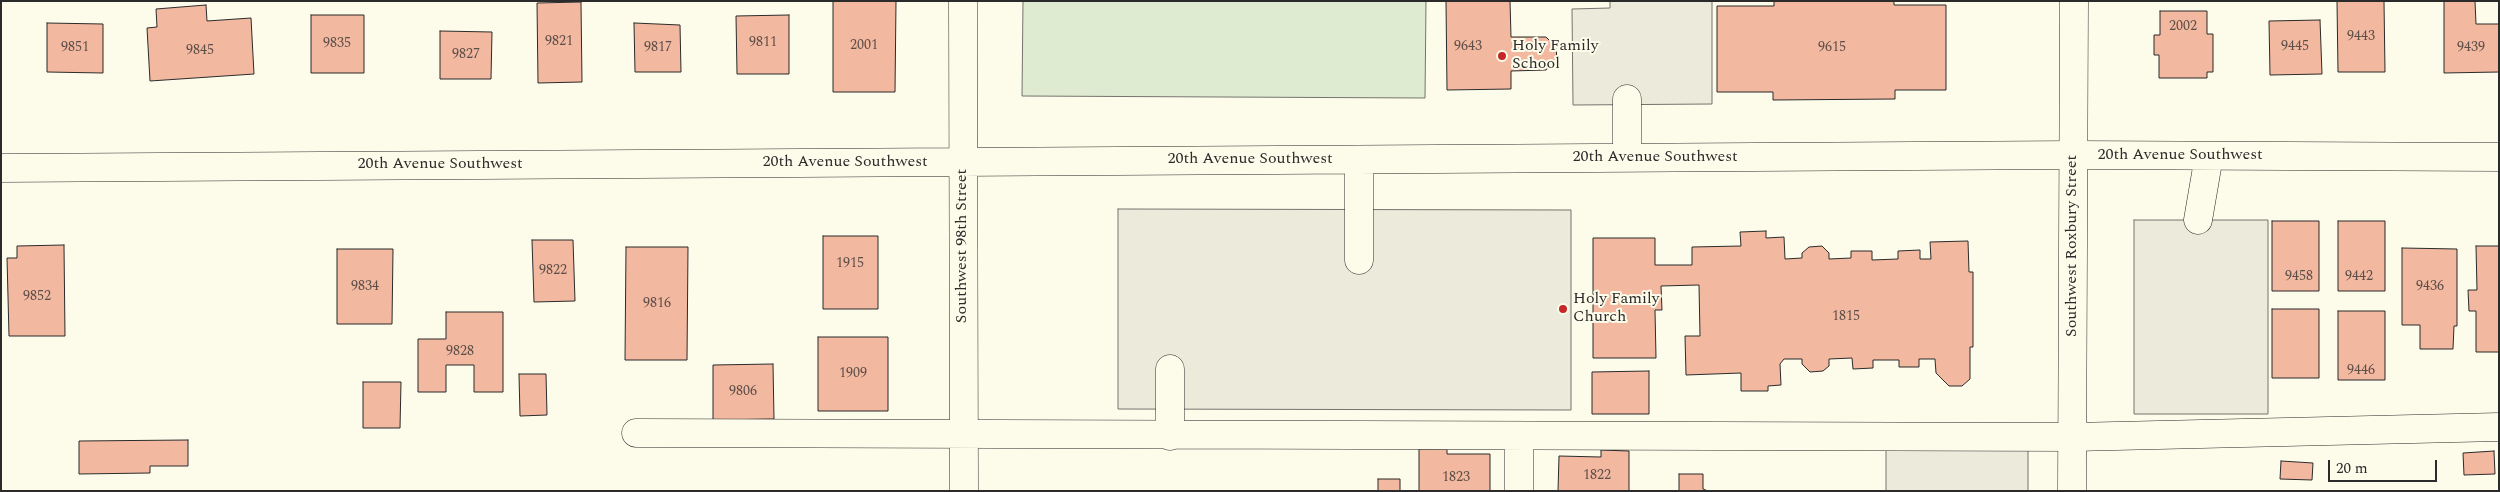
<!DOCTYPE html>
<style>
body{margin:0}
#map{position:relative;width:2500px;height:492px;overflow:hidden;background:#fdfbea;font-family:Spectral,serif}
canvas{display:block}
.frame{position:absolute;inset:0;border:2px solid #2b2b2b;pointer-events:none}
.scale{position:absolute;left:2328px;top:460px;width:109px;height:22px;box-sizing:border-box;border:2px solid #2b2b2b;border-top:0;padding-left:6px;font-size:15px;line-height:18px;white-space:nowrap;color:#2b2b2b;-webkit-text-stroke:4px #fdfbea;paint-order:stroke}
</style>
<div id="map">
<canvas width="2500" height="492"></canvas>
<div class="frame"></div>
<div class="scale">20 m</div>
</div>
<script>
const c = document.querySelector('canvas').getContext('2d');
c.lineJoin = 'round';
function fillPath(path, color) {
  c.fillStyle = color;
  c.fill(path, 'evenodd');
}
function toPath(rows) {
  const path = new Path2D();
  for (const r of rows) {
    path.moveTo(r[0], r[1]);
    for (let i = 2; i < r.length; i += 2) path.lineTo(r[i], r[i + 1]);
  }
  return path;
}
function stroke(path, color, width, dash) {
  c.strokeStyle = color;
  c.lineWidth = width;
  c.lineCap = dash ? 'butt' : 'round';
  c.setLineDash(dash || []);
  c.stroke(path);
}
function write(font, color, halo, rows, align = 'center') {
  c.font = font + ' Spectral,serif';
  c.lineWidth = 4;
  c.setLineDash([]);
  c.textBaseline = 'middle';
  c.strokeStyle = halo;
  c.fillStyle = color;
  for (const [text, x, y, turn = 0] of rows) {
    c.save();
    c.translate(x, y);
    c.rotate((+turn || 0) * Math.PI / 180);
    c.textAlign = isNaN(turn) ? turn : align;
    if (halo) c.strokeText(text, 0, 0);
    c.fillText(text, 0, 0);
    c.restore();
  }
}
const green = toPath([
 [1023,1,1426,1,1425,98,1022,96,1023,1]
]);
fillPath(green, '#deebd1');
stroke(green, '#74746e', 1);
const parking = toPath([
 [1610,1,1712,1,1712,104,1573,105,1572,9,1610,8,1610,1],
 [1118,209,1571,210,1571,410,1118,409,1118,209],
 [2134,220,2268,220,2268,414,2134,414,2134,220],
 [1886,448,2028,448,2028,491,1886,491,1886,448]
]);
fillPath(parking, '#eceadb');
stroke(parking, '#74746e', 1);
const building = toPath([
 [833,1,896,1,895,92,833,92,833,1],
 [1446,1,1510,1,1511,37,1546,37,1556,47,1557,60,1546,70,1511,71,1511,89,1447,90,1446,1],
 [1774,1,1894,1,1894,5,1946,5,1946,90,1895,90,1895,99,1773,100,1773,92,1717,92,1717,6,1774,6,1774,1],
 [2337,1,2384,1,2385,72,2338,72,2337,1],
 [2444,1,2475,1,2476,24,2499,24,2499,72,2444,73,2444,1],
 [581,2,582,82,538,83,537,3,581,2],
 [206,5,207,21,251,18,254,74,150,81,147,28,157,27,156,9,206,5],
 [2160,11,2207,11,2207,34,2213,34,2213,72,2207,72,2207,78,2159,78,2159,55,2154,55,2154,35,2160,35,2160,11],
 [311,15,364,15,364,73,311,73,311,15],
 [789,15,789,74,737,74,736,16,789,15],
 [2320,20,2322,74,2270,75,2269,21,2320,20],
 [47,23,103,24,103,73,47,72,47,23],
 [634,23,680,25,681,72,635,72,634,23],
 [440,31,492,32,491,79,440,79,440,31],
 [2272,221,2319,221,2319,291,2272,291,2272,221],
 [2338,221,2385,221,2385,291,2338,291,2338,221],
 [1766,231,1766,238,1784,237,1785,259,1802,258,1802,253,1809,247,1822,246,1829,253,1829,259,1851,258,1851,251,1872,251,1872,260,1898,259,1898,251,1920,250,1920,259,1931,259,1930,242,1968,241,1969,272,1973,272,1973,347,1970,347,1970,379,1962,386,1949,386,1936,373,1935,359,1919,359,1919,367,1899,367,1899,360,1873,360,1873,368,1853,369,1852,358,1829,359,1829,366,1823,371,1810,372,1802,364,1802,359,1784,359,1780,364,1781,385,1768,386,1768,391,1741,391,1741,373,1686,375,1685,336,1700,336,1699,285,1661,286,1662,310,1655,310,1656,358,1593,358,1593,238,1655,238,1655,265,1692,265,1692,247,1741,246,1740,232,1766,231],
 [823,236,878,236,878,309,823,309,823,236],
 [532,240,573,240,575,301,534,302,532,240],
 [64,245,65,336,9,336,7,258,17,258,17,246,64,245],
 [2476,246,2499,246,2499,352,2476,352,2476,311,2469,311,2468,290,2477,290,2476,246],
 [626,247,688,247,687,360,625,360,626,247],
 [2402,248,2457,249,2457,326,2454,326,2453,349,2420,349,2420,325,2402,325,2402,248],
 [337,249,393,249,392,324,337,324,337,249],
 [2272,309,2319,309,2319,378,2272,378,2272,309],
 [2338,311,2385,311,2385,380,2338,380,2338,311],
 [446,312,503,312,503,392,474,392,474,365,446,365,446,392,418,392,418,339,446,339,446,312],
 [818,337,888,337,888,411,818,411,818,337],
 [773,364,774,419,713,420,713,365,773,364],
 [1649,371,1649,414,1592,414,1592,372,1649,371],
 [519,374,546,374,547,415,520,416,519,374],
 [363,382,401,382,400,428,363,428,363,382],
 [188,440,188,466,150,466,150,473,79,474,79,441,188,440],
 [1419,449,1447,449,1447,454,1490,454,1490,491,1419,491,1419,449],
 [1601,450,1629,451,1629,491,1558,491,1559,456,1601,457,1601,450],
 [2494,451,2495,474,2464,475,2463,453,2494,451],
 [2281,461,2313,463,2312,480,2280,479,2281,461],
 [1679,474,1703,474,1703,489,1708,491,1679,491,1679,474],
 [1378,479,1400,479,1400,491,1378,491,1378,479]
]);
fillPath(building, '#f2b8a0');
stroke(building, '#2b2b2b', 1);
const minor = toPath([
 [963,1,964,491],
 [1627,158,1627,99],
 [1359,160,1359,260],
 [1,168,2074,155,2499,157],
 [2198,220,2209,156],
 [636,433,2073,437,2499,427],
 [1170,436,1170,369],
 [1519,436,1519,491]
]);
const major = toPath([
 [2072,491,2074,1]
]);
stroke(minor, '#2b2b2b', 29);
stroke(major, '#2b2b2b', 29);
stroke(minor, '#fdfbea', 28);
stroke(major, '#fdfbea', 28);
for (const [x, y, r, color] of [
 [1502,56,5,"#c62828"],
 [1563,309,5,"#c62828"]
]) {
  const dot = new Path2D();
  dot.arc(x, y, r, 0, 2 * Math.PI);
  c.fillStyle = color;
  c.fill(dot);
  stroke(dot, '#fdfbea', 2);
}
write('14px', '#5d4e48', null, [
 ["2002",2183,27],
 ["9443",2361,37],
 ["9821",559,42],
 ["9811",763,43],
 ["9835",337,44],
 ["2001",864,46],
 ["9643",1468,47],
 ["9445",2295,47],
 ["9851",75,48],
 ["9817",658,48],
 ["9615",1832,48],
 ["9439",2471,48],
 ["9845",200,51],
 ["9827",466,55],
 ["1915",850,264],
 ["9822",553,271],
 ["9458",2299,277],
 ["9442",2359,277],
 ["9834",365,287],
 ["9436",2430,287],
 ["9852",37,297],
 ["9816",657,304],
 ["1815",1846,317],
 ["9828",460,352],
 ["9446",2361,371],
 ["1909",853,374],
 ["9806",743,392],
 ["1822",1597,476],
 ["1823",1456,478]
]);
write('16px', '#2b2b2b', '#fdfbea', [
 ["Holy Family",1512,47],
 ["School",1512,65],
 ["Holy Family",1573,300],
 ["Church",1573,318]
], 'left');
write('16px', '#2b2b2b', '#fdfbea', [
 ["20th Avenue Southwest",2180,156],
 ["20th Avenue Southwest",1655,158],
 ["20th Avenue Southwest",1250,160],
 ["20th Avenue Southwest",845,163],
 ["20th Avenue Southwest",440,165],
 ["Southwest 98th Street",963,246,-90],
 ["Southwest Roxbury Street",2073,246,-90]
]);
</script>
